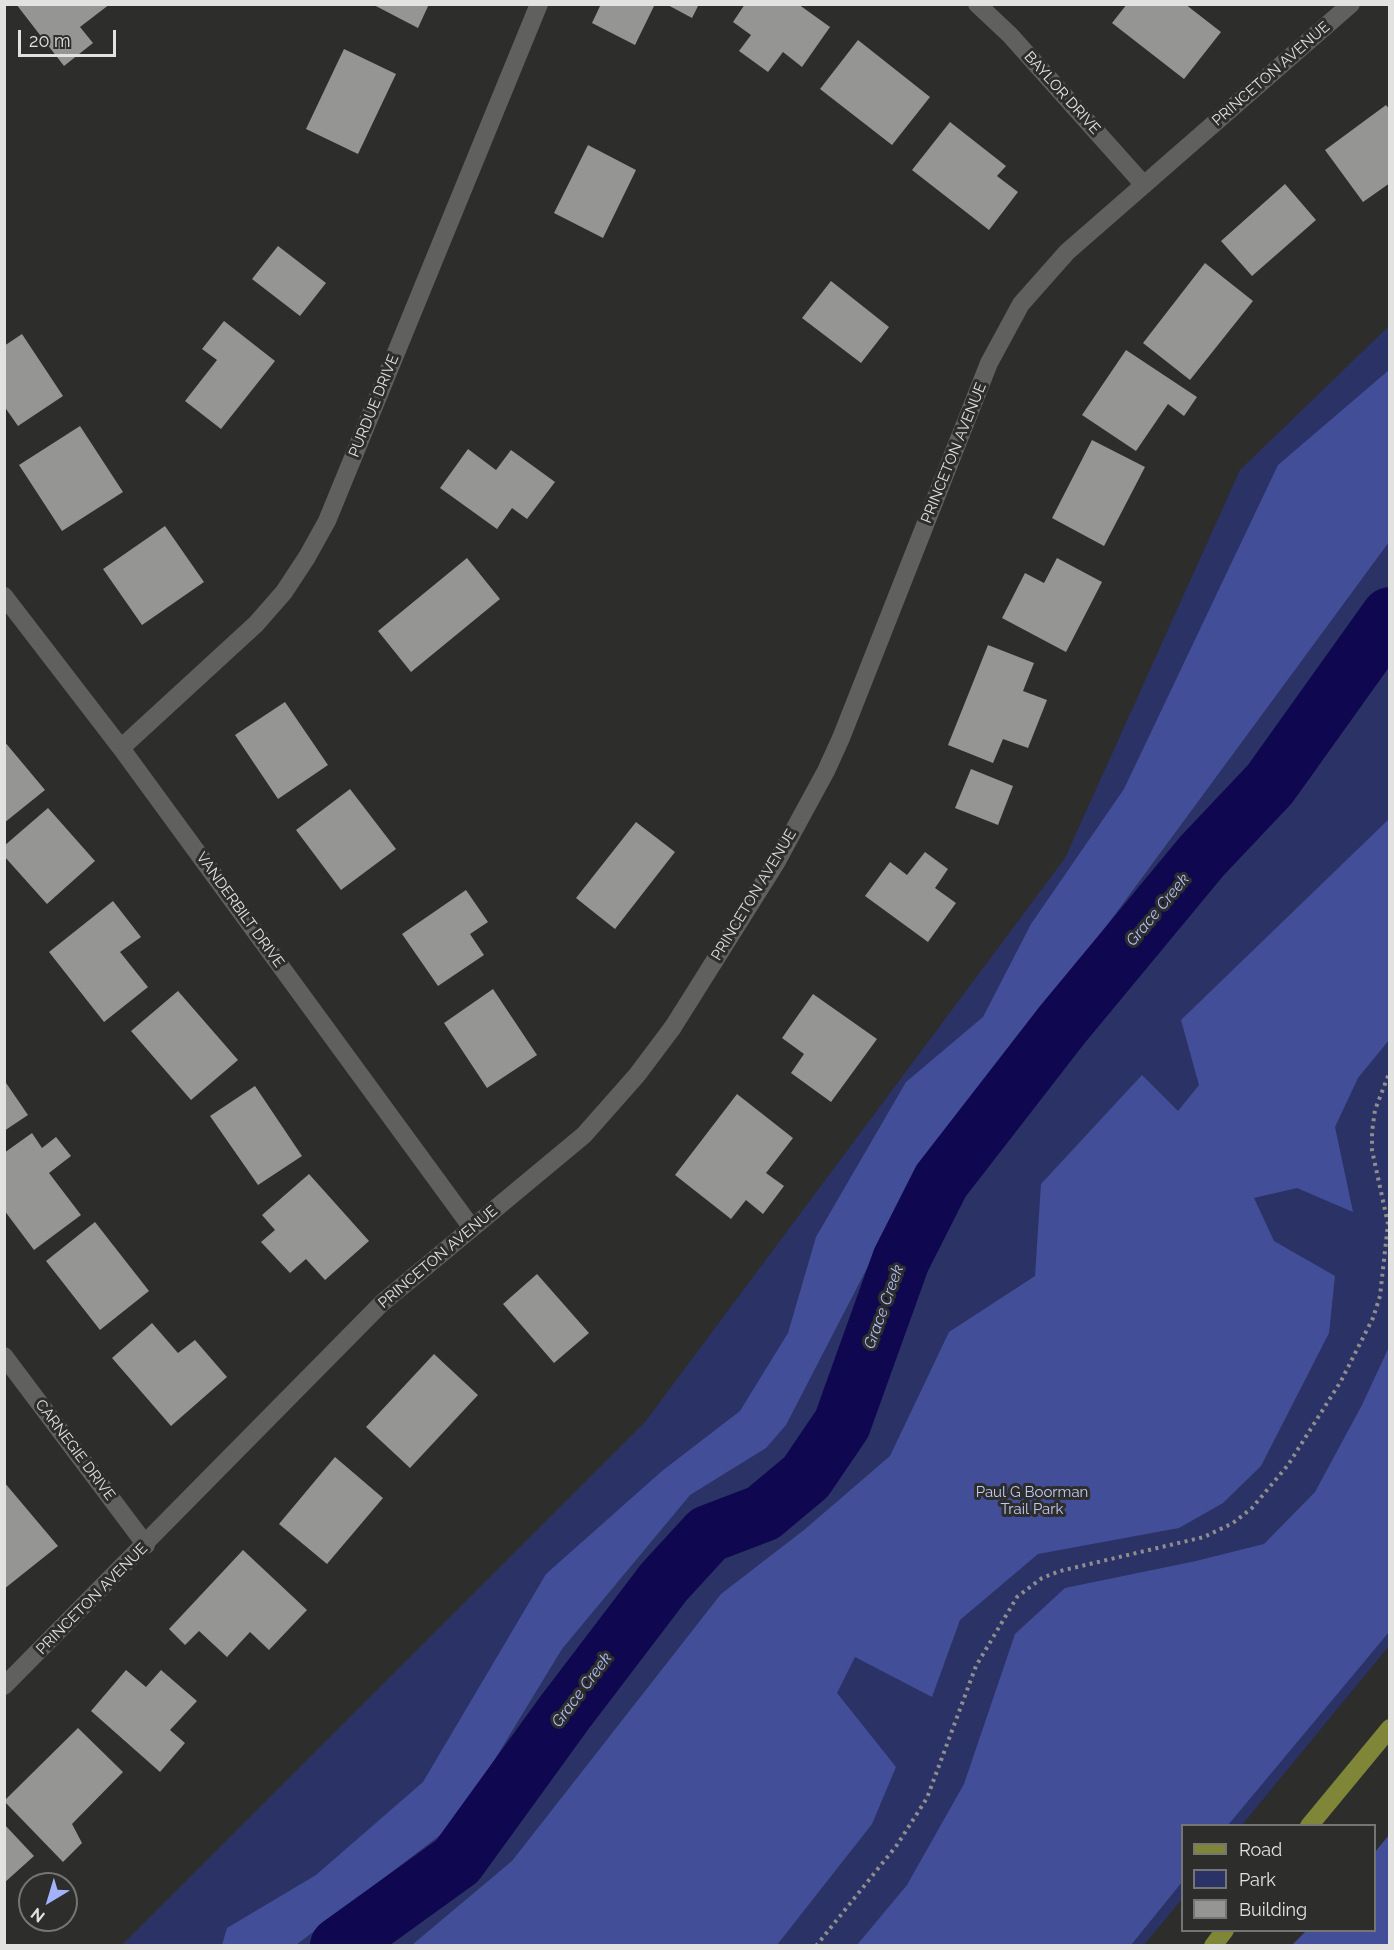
<!DOCTYPE html>
<style>
body{margin:0}
#map{position:relative;width:1394px;height:1950px;overflow:hidden;background:#2d2d2b;font-family:Raleway,sans-serif}
canvas{display:block}
.frame{position:absolute;inset:0;border:6px solid #e2e3e1;pointer-events:none}
.legend{position:absolute;left:1181px;top:1824px;width:195px;height:108px;box-sizing:border-box;background:#2d2d2b;border:2px solid #757674;margin:0;padding:8px 10px;list-style:none;font-size:18px;color:#e2e3e1}
.legend li{display:flex;align-items:center;gap:12px;height:30px}
.legend b{width:30px;border:2px solid #757674}
.north{position:absolute;left:18px;top:1872px;width:60px;height:60px;box-sizing:border-box;background:#2d2d2b;border:2px solid #757674;border-radius:50%;rotate:218deg;font-size:16px;font-weight:700;line-height:24px;text-align:center;color:#e2e3e1}
.north::after{content:'';display:block;margin:auto;width:21px;height:27px;background:#a2b2fd;clip-path:polygon(50% 0,100% 100%,50% 72%,0 100%)}
.scale{position:absolute;left:18px;top:30px;width:98px;height:27px;box-sizing:border-box;border:3px solid #e2e3e1;border-top:0;padding-left:8px;font-size:18px;line-height:21px;white-space:nowrap;color:#e2e3e1;-webkit-text-stroke:4px #2d2d2b;paint-order:stroke}
</style>
<div id="map">
<canvas width="1394" height="1950"></canvas>
<div class="frame"></div>
<ul class="legend">
<li><b style="height:8px;background:#7f8638"></b>Road</li>
<li><b style="height:16px;background:#2b3266"></b>Park</li>
<li><b style="height:16px;background:#959693"></b>Building</li>
</ul>
<div class="north">N</div>
<div class="scale">20 m</div>
</div>
<script>
const c = document.querySelector('canvas').getContext('2d');
c.lineJoin = 'round';
function fillPath(path, color) {
  c.fillStyle = color;
  c.fill(path, 'evenodd');
}
function toPath(rows) {
  const path = new Path2D();
  for (const r of rows) {
    path.moveTo(r[0], r[1]);
    for (let i = 2; i < r.length; i += 2) path.lineTo(r[i], r[i + 1]);
  }
  return path;
}
function stroke(path, color, width, dash) {
  c.strokeStyle = color;
  c.lineWidth = width;
  c.lineCap = dash ? 'butt' : 'round';
  c.setLineDash(dash || []);
  c.stroke(path);
}
function write(font, color, halo, rows, align = 'center') {
  c.font = font + ' Raleway,sans-serif';
  c.lineWidth = 6;
  c.setLineDash([]);
  c.textBaseline = 'middle';
  c.strokeStyle = halo;
  c.fillStyle = color;
  for (const [text, x, y, turn = 0] of rows) {
    c.save();
    c.translate(x, y);
    c.rotate((+turn || 0) * Math.PI / 180);
    c.textAlign = isNaN(turn) ? turn : align;
    if (halo) c.strokeText(text, 0, 0);
    c.fillText(text, 0, 0);
    c.restore();
  }
}
fillPath(toPath([
 [1389,326,1389,1646,1242,1825,1182,1826,1182,1899,1144,1945,121,1946,645,1422,1065,858,1240,470]
]), '#2b3266');
fillPath(toPath([
 [1389,370,1389,542,896,1212,786,1425,766,1448,690,1495,562,1649,456,1823,296,1945,222,1945,227,1928,316,1875,423,1782,546,1574,662,1471,740,1411,788,1333,816,1237,906,1082,983,1017,1031,924,1124,789,1278,465],
 [1389,819,1389,1040,1358,1078,1335,1127,1353,1212,1297,1188,1254,1198,1274,1241,1335,1276,1329,1333,1261,1466,1223,1503,1179,1528,1038,1554,960,1620,932,1697,855,1657,837,1693,896,1767,872,1824,777,1945,412,1945,512,1861,721,1594,804,1530,890,1456,949,1332,1035,1276,1041,1184,1142,1075,1178,1111,1199,1085,1181,1020],
 [1389,1347,1389,1632,1228,1825,1182,1826,1182,1882,1131,1945,857,1945,907,1885,964,1784,1015,1634,1065,1588,1196,1561,1264,1544,1315,1492,1362,1405],
 [1389,1835,1389,1945,1292,1945,1306,1931,1374,1930,1375,1852]
]), '#434e99');
stroke(toPath([
 [339,1946,457,1861,565,1712,664,1582,708,1534,763,1513,806,1477,842,1424,901,1260,941,1181,1062,1025,1202,856,1270,784,1390,616]
]), '#0f0750', 58);
fillPath(toPath([
 [16,4,110,4,80,27,93,43,64,66],
 [372,4,429,4,418,28],
 [601,4,655,4,635,45,592,23],
 [666,4,699,4,692,18],
 [745,4,798,4,830,27,802,67,783,52,768,72,739,51,751,35,733,22],
 [1127,4,1185,4,1221,32,1184,79,1112,23],
 [858,40,930,97,892,145,820,89],
 [344,49,396,74,358,154,306,129],
 [1386,105,1390,110,1390,183,1363,202,1325,150],
 [950,122,1006,166,997,176,1018,192,989,230,912,170],
 [588,145,636,170,603,238,554,213],
 [1285,184,1316,220,1252,276,1221,241],
 [278,246,326,283,300,316,252,279],
 [1205,263,1253,301,1190,380,1143,343],
 [831,281,889,327,861,363,802,318],
 [224,321,275,361,221,429,185,401,217,360,202,349],
 [22,334,63,396,18,426,4,406,4,346],
 [1126,350,1197,397,1184,416,1168,404,1136,451,1082,415],
 [80,426,123,492,62,531,19,465],
 [1092,440,1145,467,1104,546,1052,518],
 [468,449,496,470,511,450,555,482,527,519,512,508,497,529,440,488],
 [165,526,204,582,142,625,103,569],
 [467,558,500,599,411,672,378,631],
 [1057,558,1102,582,1066,652,1002,618,1025,573,1044,583],
 [988,645,1034,663,1023,691,1047,700,1028,748,1003,739,993,763,948,745],
 [285,702,328,765,278,799,235,735],
 [4,741,45,790,4,823],
 [971,769,1013,786,998,825,955,808],
 [350,789,396,849,341,890,296,830],
 [48,808,95,861,47,904,4,856,4,846],
 [636,822,675,852,615,929,576,898],
 [925,852,948,869,935,888,956,903,928,942,865,896,890,862,907,875],
 [466,890,488,922,470,934,484,955,438,986,402,934],
 [113,901,141,937,120,952,148,987,104,1022,49,952],
 [493,989,537,1055,487,1088,444,1023],
 [178,991,238,1060,191,1100,131,1031],
 [813,994,877,1039,831,1102,791,1073,804,1054,782,1038],
 [4,1080,28,1115,4,1131],
 [255,1086,302,1156,258,1185,210,1116],
 [737,1094,793,1138,766,1173,784,1186,763,1214,746,1200,731,1219,675,1175],
 [32,1133,42,1148,56,1137,71,1156,49,1173,81,1215,34,1250,4,1210,4,1153],
 [309,1174,369,1241,325,1280,306,1259,290,1273,261,1242,275,1230,262,1215],
 [95,1222,149,1291,100,1330,46,1261],
 [537,1274,589,1333,554,1363,503,1304],
 [152,1323,178,1353,195,1340,227,1377,171,1426,112,1358],
 [434,1354,478,1395,410,1468,366,1427],
 [335,1457,383,1498,327,1564,279,1524],
 [4,1482,58,1546,4,1589],
 [243,1550,307,1610,269,1650,250,1632,227,1657,199,1631,185,1645,169,1629],
 [126,1670,146,1687,161,1670,197,1701,170,1730,185,1743,160,1772,91,1711],
 [78,1728,123,1772,72,1824,82,1843,63,1862,4,1801],
 [4,1824,34,1856,4,1883]
]), '#959693');
stroke(toPath([
 [816,1946,897,1845,927,1798,976,1666,1017,1597,1042,1578,1060,1571,1204,1537,1233,1523,1252,1508,1288,1465,1341,1381,1373,1318,1380,1296,1388,1224,1372,1150,1372,1132,1375,1110,1390,1071]
]), '#8e8f8d', 4, [3, 4.5]);
stroke(toPath([
 [977,4,1010,35,1144,185],
 [4,596,121,748,472,1228],
 [121,748,256,624,284,592,307,557,327,521,539,4],
 [4,1356,146,1545],
 [4,1686,382,1303,584,1135,637,1075,673,1027,776,863,826,771,841,738,989,363,1021,304,1067,252,1351,4]
]), '#60615e', 18);
stroke(toPath([
 [1309,1826,1390,1728],
 [1213,1946,1225,1930]
]), '#7f8638', 18);
write('15px', '#e2e3e1', '#2d2d2b', [
 ["PRINCETON AVENUE",1271,74,-41],
 ["BAYLOR DRIVE",1062,93,48],
 ["PURDUE DRIVE",374,406,-68],
 ["PRINCETON AVENUE",954,453,-68],
 ["PRINCETON AVENUE",754,895,-59],
 ["VANDERBILT DRIVE",240,910,54],
 ["PRINCETON AVENUE",438,1257,-40],
 ["CARNEGIE DRIVE",75,1450,53],
 ["PRINCETON AVENUE",92,1599,-45]
]);
write('15px', '#c0caf5', '#2d2d2b', [
 ["Paul G Boorman",1032,1492],
 ["Trail Park",1032,1509]
]);
write('italic 16px', '#afbefd', '#2d2d2b', [
 ["Grace Creek",1158,910,-50],
 ["Grace Creek",884,1307,-70],
 ["Grace Creek",582,1690,-53]
]);
</script>
